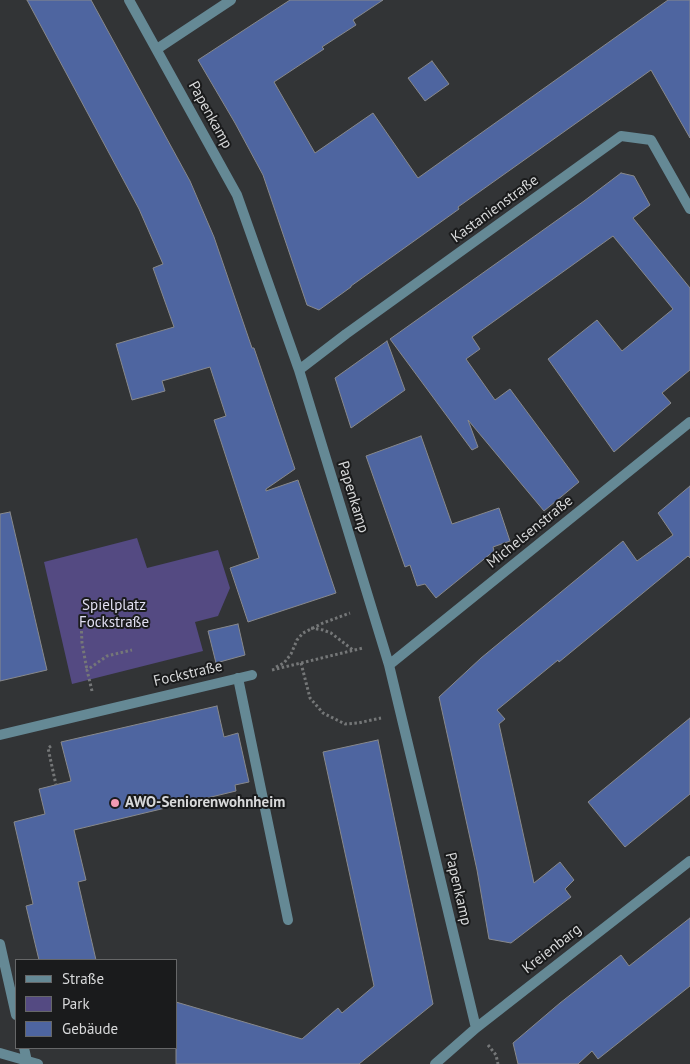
<!DOCTYPE html>
<meta charset="utf-8">
<style>
body{margin:0}
#map{position:relative;width:690px;height:1064px;overflow:hidden;background:#323436;font-family:"PT Sans",sans-serif}
canvas{display:block}
.legend{position:absolute;left:15px;top:959px;width:162px;height:90px;box-sizing:border-box;background:#1a1b1c;border:1px solid #666768;margin:0;padding:6px 9px;list-style:none;font-size:15px;color:#d8d9da}
.legend li{display:flex;align-items:center;gap:10px;height:25px}
.legend b{width:25px;border:1px solid #666768}
</style>
<div id="map">
<canvas width="690" height="1064"></canvas>
<ul class="legend">
<li><b style="height:6px;background:#658995"></b>Straße</li>
<li><b style="height:14px;background:#544a82"></b>Park</li>
<li><b style="height:14px;background:#4e65a0"></b>Gebäude</li>
</ul>
</div>
<script>
const c = document.querySelector('canvas').getContext('2d');
c.lineJoin = 'round';
function fillPath(path, color) {
  c.fillStyle = color;
  c.fill(path, 'evenodd');
}
function toPath(rows) {
  const path = new Path2D();
  for (const r of rows) {
    path.moveTo(r[0], r[1]);
    for (let i = 2; i < r.length; i += 2) path.lineTo(r[i], r[i + 1]);
  }
  return path;
}
function stroke(path, color, width, dash) {
  c.strokeStyle = color;
  c.lineWidth = width;
  c.lineCap = dash ? 'butt' : 'round';
  c.setLineDash(dash || []);
  c.stroke(path);
}
function write(font, color, halo, rows, align = 'center') {
  c.font = font + ' "PT Sans",sans-serif';
  c.lineWidth = 4;
  c.setLineDash([]);
  c.textBaseline = 'middle';
  c.strokeStyle = halo;
  c.fillStyle = color;
  for (const [text, x, y, turn = 0] of rows) {
    c.save();
    c.translate(x, y);
    c.rotate((+turn || 0) * Math.PI / 180);
    c.textAlign = isNaN(turn) ? turn : align;
    if (halo) c.strokeText(text, 0, 0);
    c.fillText(text, 0, 0);
    c.restore();
  }
}
fillPath(toPath([
 [137,538,147,568,218,550,230,588,218,616,195,622,203,651,72,684,44,562]
]), '#544a82');
const building = toPath([
 [27,0,91,0,190,181,214,237,252,348,254,348,295,469,266,489,266,491,298,480,336,593,248,622,230,568,259,558,214,420,226,416,210,367,162,381,165,391,132,400,116,344,174,327,153,268,163,264,139,209,27,0],
 [290,0,383,0,353,20,356,25,322,47,324,49,274,82,315,153,373,113,418,178,668,0,690,0,690,138,651,70,458,207,459,209,351,286,351,287,319,310,307,305,263,175,235,123,198,60,290,0],
 [432,61,449,84,425,101,408,78,432,61],
 [621,173,634,176,650,205,633,218,690,288,690,370,662,393,671,403,614,452,548,359,597,320,622,351,673,309,613,236,472,337,480,349,466,359,495,400,510,389,579,482,544,511,468,420,478,447,472,450,390,339,584,201,621,173],
 [387,341,405,390,351,428,335,378,387,341],
 [421,436,452,524,499,508,510,541,493,547,494,551,436,598,425,584,417,586,410,565,405,567,366,456,421,436],
 [690,486,690,558,688,556,559,662,558,660,497,710,505,719,499,724,534,883,560,862,574,880,565,889,571,897,511,943,489,939,477,870,439,697,481,658,623,541,637,561,673,535,658,513,690,486],
 [10,512,47,670,0,681,0,514,10,512],
 [238,624,245,655,216,663,208,631,238,624],
 [217,706,224,737,238,733,249,782,235,785,236,791,74,830,86,880,78,882,96,960,39,960,26,906,33,904,14,822,45,814,39,789,71,781,61,742,217,706],
 [690,718,690,794,625,847,588,802,690,718],
 [378,740,433,1004,359,1064,176,1064,176,1002,302,1039,338,1008,342,1013,374,986,323,752,378,740],
 [690,918,690,986,598,1059,592,1051,578,1064,518,1064,513,1043,560,1003,621,955,629,966,690,918]
]);
fillPath(building, '#4e65a0');
stroke(building, '#88898c', 1);
stroke(toPath([
 [81,621,82,643,87,670],
 [311,628,323,630,331,633,353,650],
 [301,663,310,698,323,713,345,724,358,723,381,718],
 [276,667,284,663,291,654,297,640,303,633,323,623,350,613],
 [272,670,363,648],
 [92,691,87,670,107,656,132,650],
 [51,746,48,748,56,785],
 [488,1045,496,1055,498,1064]
]), '#757778', 3, [2.5, 2.5]);
stroke(toPath([
 [238,678,288,920]
]), '#658995', 10);
stroke(toPath([
 [129,0,237,195,299,370,389,665,476,1028],
 [157,49,231,0],
 [299,370,346,334,621,136,651,140,690,209],
 [389,665,690,422],
 [0,735,252,675],
 [0,944,16,1015],
 [24,1048,27,1061],
 [0,1053,38,1064],
 [435,1064,476,1028,690,861]
]), '#658995', 10);
for (const [x, y, r, color] of [
 [115,803,5,"#f19ab2"]
]) {
  const dot = new Path2D();
  dot.arc(x, y, r, 0, 2 * Math.PI);
  c.fillStyle = color;
  c.fill(dot);
  stroke(dot, '#1a1b1c', 2);
}
write('15px', '#d8d9da', '#1a1b1c', [
 ["Papenkamp",210,115,61],
 ["Kastanienstraße",495,209,-36],
 ["Papenkamp",353,497,73],
 ["Michelsenstraße",530,532,-39],
 ["Fockstraße",188,674,-13],
 ["Papenkamp",458,889,77],
 ["Kreienbarg",552,949,-38]
]);
write('15px', '#e1dff2', '#1a1b1c', [
 ["Spielplatz",114,606],
 ["Fockstraße",114,623]
]);
write('bold 15px', '#d8d9da', '#1a1b1c', [
 ["AWO-Seniorenwohnheim",125,803]
], 'left');
</script>
